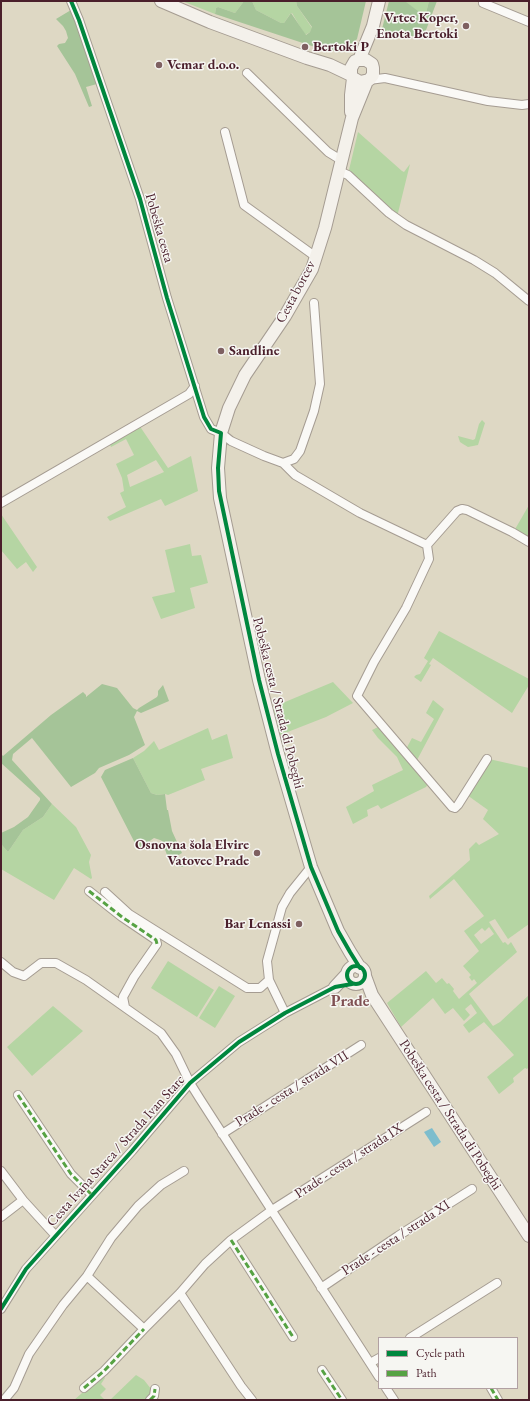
<!DOCTYPE html>
<meta charset="utf-8">
<style>
body{margin:0}
#map{position:relative;width:530px;height:1401px;overflow:hidden;background:#ded8c4;font-family:"EB Garamond",serif}
canvas{display:block}
.frame{position:absolute;inset:0;border:2px solid #4a1f2b;pointer-events:none}
.legend{position:absolute;left:378px;top:1337px;width:140px;height:52px;box-sizing:border-box;background:#f6f6f2;border:1px solid #b1a0a2;margin:0;padding:5px 7px;list-style:none;font-size:12px;color:#4a1f2b}
.legend li{display:flex;align-items:center;gap:8px;height:20px}
.legend b{width:20px;border:1px solid #b1a0a2}
</style>
<div id="map">
<canvas width="530" height="1401"></canvas>
<div class="frame"></div>
<ul class="legend">
<li><b style="height:5px;background:#00873e"></b>Cycle path</li>
<li><b style="height:5px;background:#56a243"></b>Path</li>
</ul>
</div>
<script>
const c = document.querySelector('canvas').getContext('2d');
c.lineJoin = 'round';
function fillPath(path, color) {
  c.fillStyle = color;
  c.fill(path, 'evenodd');
}
function toPath(rows) {
  const path = new Path2D();
  for (const r of rows) {
    if (r.length === 3) {
      path.moveTo(r[0] + r[2], r[1]);
      path.arc(r[0], r[1], r[2], 0, 2 * Math.PI);
      continue;
    }
    path.moveTo(r[0], r[1]);
    for (let i = 2; i < r.length; i += 2) path.lineTo(r[i], r[i + 1]);
  }
  return path;
}
function stroke(path, color, width, dash) {
  c.strokeStyle = color;
  c.lineWidth = width;
  c.lineCap = dash ? 'butt' : 'round';
  c.setLineDash(dash || []);
  c.stroke(path);
}
function write(font, color, halo, rows, align = 'center') {
  c.font = font + ' "EB Garamond",serif';
  c.lineWidth = 3;
  c.setLineDash([]);
  c.textBaseline = 'middle';
  c.strokeStyle = halo;
  c.fillStyle = color;
  for (const [text, x, y, turn = 0] of rows) {
    c.save();
    c.translate(x, y);
    c.rotate((+turn || 0) * Math.PI / 180);
    c.textAlign = isNaN(turn) ? turn : align;
    if (halo) c.strokeText(text, 0, 0);
    c.fillText(text, 0, 0);
    c.restore();
  }
}
fillPath(toPath([
 [182,1,244,1,235,13,218,7,216,8,215,14],
 [252,1,296,1,297,6,312,28,310,32,305,35,292,13,290,14,284,23,281,23,256,10],
 [405,1,429,1,426,13,423,15,420,14],
 [358,132,402,171,404,172,410,164,398,213,396,214,349,170],
 [482,420,485,423,478,445,468,447,463,444,460,442,458,436,473,440,475,439,479,424],
 [139,425,168,468,191,456,198,491,165,506,161,499,110,521,107,517,126,507,120,493,124,491,122,478,116,464,134,455,126,439,111,447,109,442],
 [156,460,164,472,130,487,127,475],
 [529,505,529,538,514,531],
 [1,514,37,567,33,572,26,562,17,569,1,550],
 [190,544,192,556,201,555,208,583,190,588,195,608,161,619,152,597,175,592,165,550],
 [439,631,529,679,529,685,512,713,433,658,429,664,431,665,421,682,414,677,416,675,420,674,428,661,424,658],
 [333,682,353,703,326,717,280,735,273,707],
 [433,700,444,709,416,762,405,751,412,738,421,742,434,719,426,713],
 [378,727,428,784,426,787,381,809,378,805,367,810,368,816,353,824,346,807,374,791,372,785,403,770,397,757,378,738,372,730],
 [208,728,212,740,227,734,233,758,201,769,205,780,168,795,165,794,157,795,151,793,133,758,144,751,154,741,159,750],
 [489,759,529,768,529,924,508,939,495,919,489,922,503,943,505,942,508,945,511,942,517,952,469,994,493,1026,500,1022,529,995,529,1067,527,1069,525,1068,513,1078,514,1082,499,1094,487,1077,514,1055,484,1022,469,1033,463,1025,477,1013,471,1004,465,1009,470,1015,464,1021,453,1008,445,1014,433,998,401,1027,387,1003,426,971,436,983,442,978,447,984,449,983,454,989,453,991,459,999,477,983,474,979,472,981,469,977,471,975,463,966,479,951,464,931,484,916,454,879,430,899,429,896,470,860,469,849,476,842,479,845,499,834,483,819,488,810,467,795],
 [489,927,494,934,481,944,474,935,482,928,485,931],
 [52,804,76,827,91,855,89,862,92,878,91,879,74,868,54,900,1,869,1,844,8,852,23,830,43,817],
 [168,961,214,990,197,1017,151,988],
 [219,986,235,996,215,1028,199,1018],
 [53,1006,83,1031,32,1076,7,1047],
 [103,1375,105,1378,101,1384,106,1389,100,1395,105,1400,74,1400],
 [136,1375,144,1380,155,1394,150,1400,110,1400]
]), '#b5d5a3');
fillPath(toPath([
 [244,1,252,1,256,10,281,23,284,23,291,13,306,35,310,32,312,27,297,6,296,1,366,1,357,39,346,51,340,52,321,49,215,14,216,8,218,7,235,13],
 [389,1,405,1,423,15,426,13,429,1,437,1,423,38,384,31,382,29],
 [71,10,97,84,86,87,92,106,89,107,75,74,57,46,59,44,65,43,68,38,66,31,63,26,56,19],
 [102,684,117,688,133,708,137,710,139,708,157,697,158,695,158,691,163,685,169,701,141,713,137,711,134,717,145,745,129,755,99,768,95,773,71,787,32,738,13,754,12,760,52,804,43,817,23,830,8,852,1,844,1,833,14,827,28,817,40,800,40,798,1,763,1,754,3,756,51,715,83,692,86,695,86,697],
 [133,758,151,793,157,795,165,794,167,810,168,810,172,831,182,853,177,856,186,866,181,867,175,864,167,855,162,841,160,840,154,838,138,849,101,777,105,770]
]), '#a5c498');
fillPath(toPath([
 [432,1128,441,1142,434,1147,424,1132]
]), '#7dbdcd');
const street = toPath([
 [71,1,79,20,140,199,167,298,204,417,211,429,221,433,231,441,264,456,283,463,294,459,300,451,314,411,320,384,314,303],
 [483,3,529,22],
 [247,73,328,152,341,160],
 [369,80,385,78,488,101,522,105,529,104],
 [225,132,244,205,316,257],
 [339,171,348,175,389,213,406,225,474,260,495,273,529,301],
 [283,463,295,475,360,513,427,545],
 [1,503,189,394,195,386],
 [487,759,458,805,455,808,452,807,357,696,374,662,406,608,429,559,427,545,457,511,462,509,467,510,512,532,529,542],
 [89,891,122,917,156,940,157,944,134,977,123,997,125,1007],
 [105,892,129,914,247,988,260,988,269,980],
 [1,962,13,972,24,976,41,963,56,963,86,980,161,1033,176,1054,190,1083,200,1099,379,1377],
 [285,1013,269,980,267,961,282,907,290,893,311,867],
 [18,1095,71,1174,92,1195],
 [222,1134,361,1045],
 [1,1171,23,1200,55,1235],
 [1,1217,23,1200],
 [231,1240,293,1337],
 [87,1276,144,1329,180,1293,205,1264,231,1240,272,1210,426,1112],
 [321,1288,398,1236,472,1189],
 [180,1293,241,1386,252,1400],
 [1,1309,26,1269,132,1151,190,1083,239,1042,285,1013,335,987],
 [410,1338,497,1283],
 [370,1363,379,1358],
 [322,1370,342,1400],
 [84,1388,104,1371,144,1329],
 [386,1388,394,1400],
 [491,1388,498,1400],
 [4,1400,14,1388,29,1354,63,1305,87,1276,111,1238,138,1206,161,1185,184,1171],
 [150,1400,154,1396,155,1389]
]);
const secondary = toPath([
 [161,1,210,22,307,58,330,65,351,75,353,78,360,82,369,80,373,75,373,68,372,64,366,60,359,60,355,61,351,68,351,75],
 [359,60,373,26,379,1],
 [351,112,351,95,353,78],
 [356,975,9],
 [360,968,350,952,338,931,311,867,278,754,259,680,220,498,218,468,221,433,229,408,245,375,285,316,312,269,325,228,352,118,367,81],
 [365,976,372,995,529,1236],
 [335,987,347,974]
]);
stroke(street, '#a59c92', 10);
stroke(secondary, '#a59c92', 14);
stroke(street, '#faf9f6', 8);
stroke(secondary, '#f4f1eb', 12);
stroke(toPath([
 [89,891,122,917,156,940,157,944],
 [18,1095,71,1174,92,1195],
 [231,1240,293,1337],
 [322,1370,342,1400],
 [84,1388,104,1371,144,1329],
 [491,1388,498,1400],
 [150,1400,154,1396,155,1389]
]), '#56a243', 3, [6, 3]);
stroke(toPath([
 [71,1,79,20,140,199,167,298,204,417,211,429,221,433,218,468,219,491,259,680,278,754,311,867,338,931,350,952,360,968],
 [356,975,9],
 [1,1309,26,1269,132,1151,190,1083,239,1042,285,1013,335,987,352,984]
]), '#00873e', 4);
for (const [x, y, r, color] of [
 [466,26,4,"#7e6061"],
 [305,47,4,"#7e6061"],
 [159,65,4,"#7e6061"],
 [221,351,4,"#7e6061"],
 [257,853,4,"#7e6061"],
 [299,924,4,"#7e6061"]
]) {
  const dot = new Path2D();
  dot.arc(x, y, r, 0, 2 * Math.PI);
  c.fillStyle = color;
  c.fill(dot);
  stroke(dot, '#f6f6f2', 1.5);
}
write('bold 14px', '#4a1f2b', '#f6f6f2', [
 ["Vrtec Koper,",458,18],
 ["Enota Bertoki",458,34],
 ["Bertoki P",313,47,"left"],
 ["Vemar d.o.o.",167,65,"left"],
 ["Sandline",229,351,"left"],
 ["Osnovna šola Elvire",249,845],
 ["Vatovec Prade",249,861],
 ["Bar Lenassi",291,924]
], 'right');
write('14px', '#4a1f2b', '#f6f6f2', [
 ["Pobeška cesta",159,228,74],
 ["Cesta borcev",296,292,-62],
 ["Pobeška cesta / Strada di Pobeghi",278,703,76],
 ["Prade - cesta / strada VII",292,1089,-32],
 ["Pobeška cesta / Strada di Pobeghi",450,1115,57],
 ["Cesta Ivana Starca / Strada Ivan Starc",116,1151,-48],
 ["Prade - cesta / strada IX",349,1161,-33],
 ["Prade - cesta / strada XI",396,1238,-33]
]);
write('bold 16px', '#7f5052', '#f6f6f2', [
 ["Prade",350,1002]
]);
</script>
